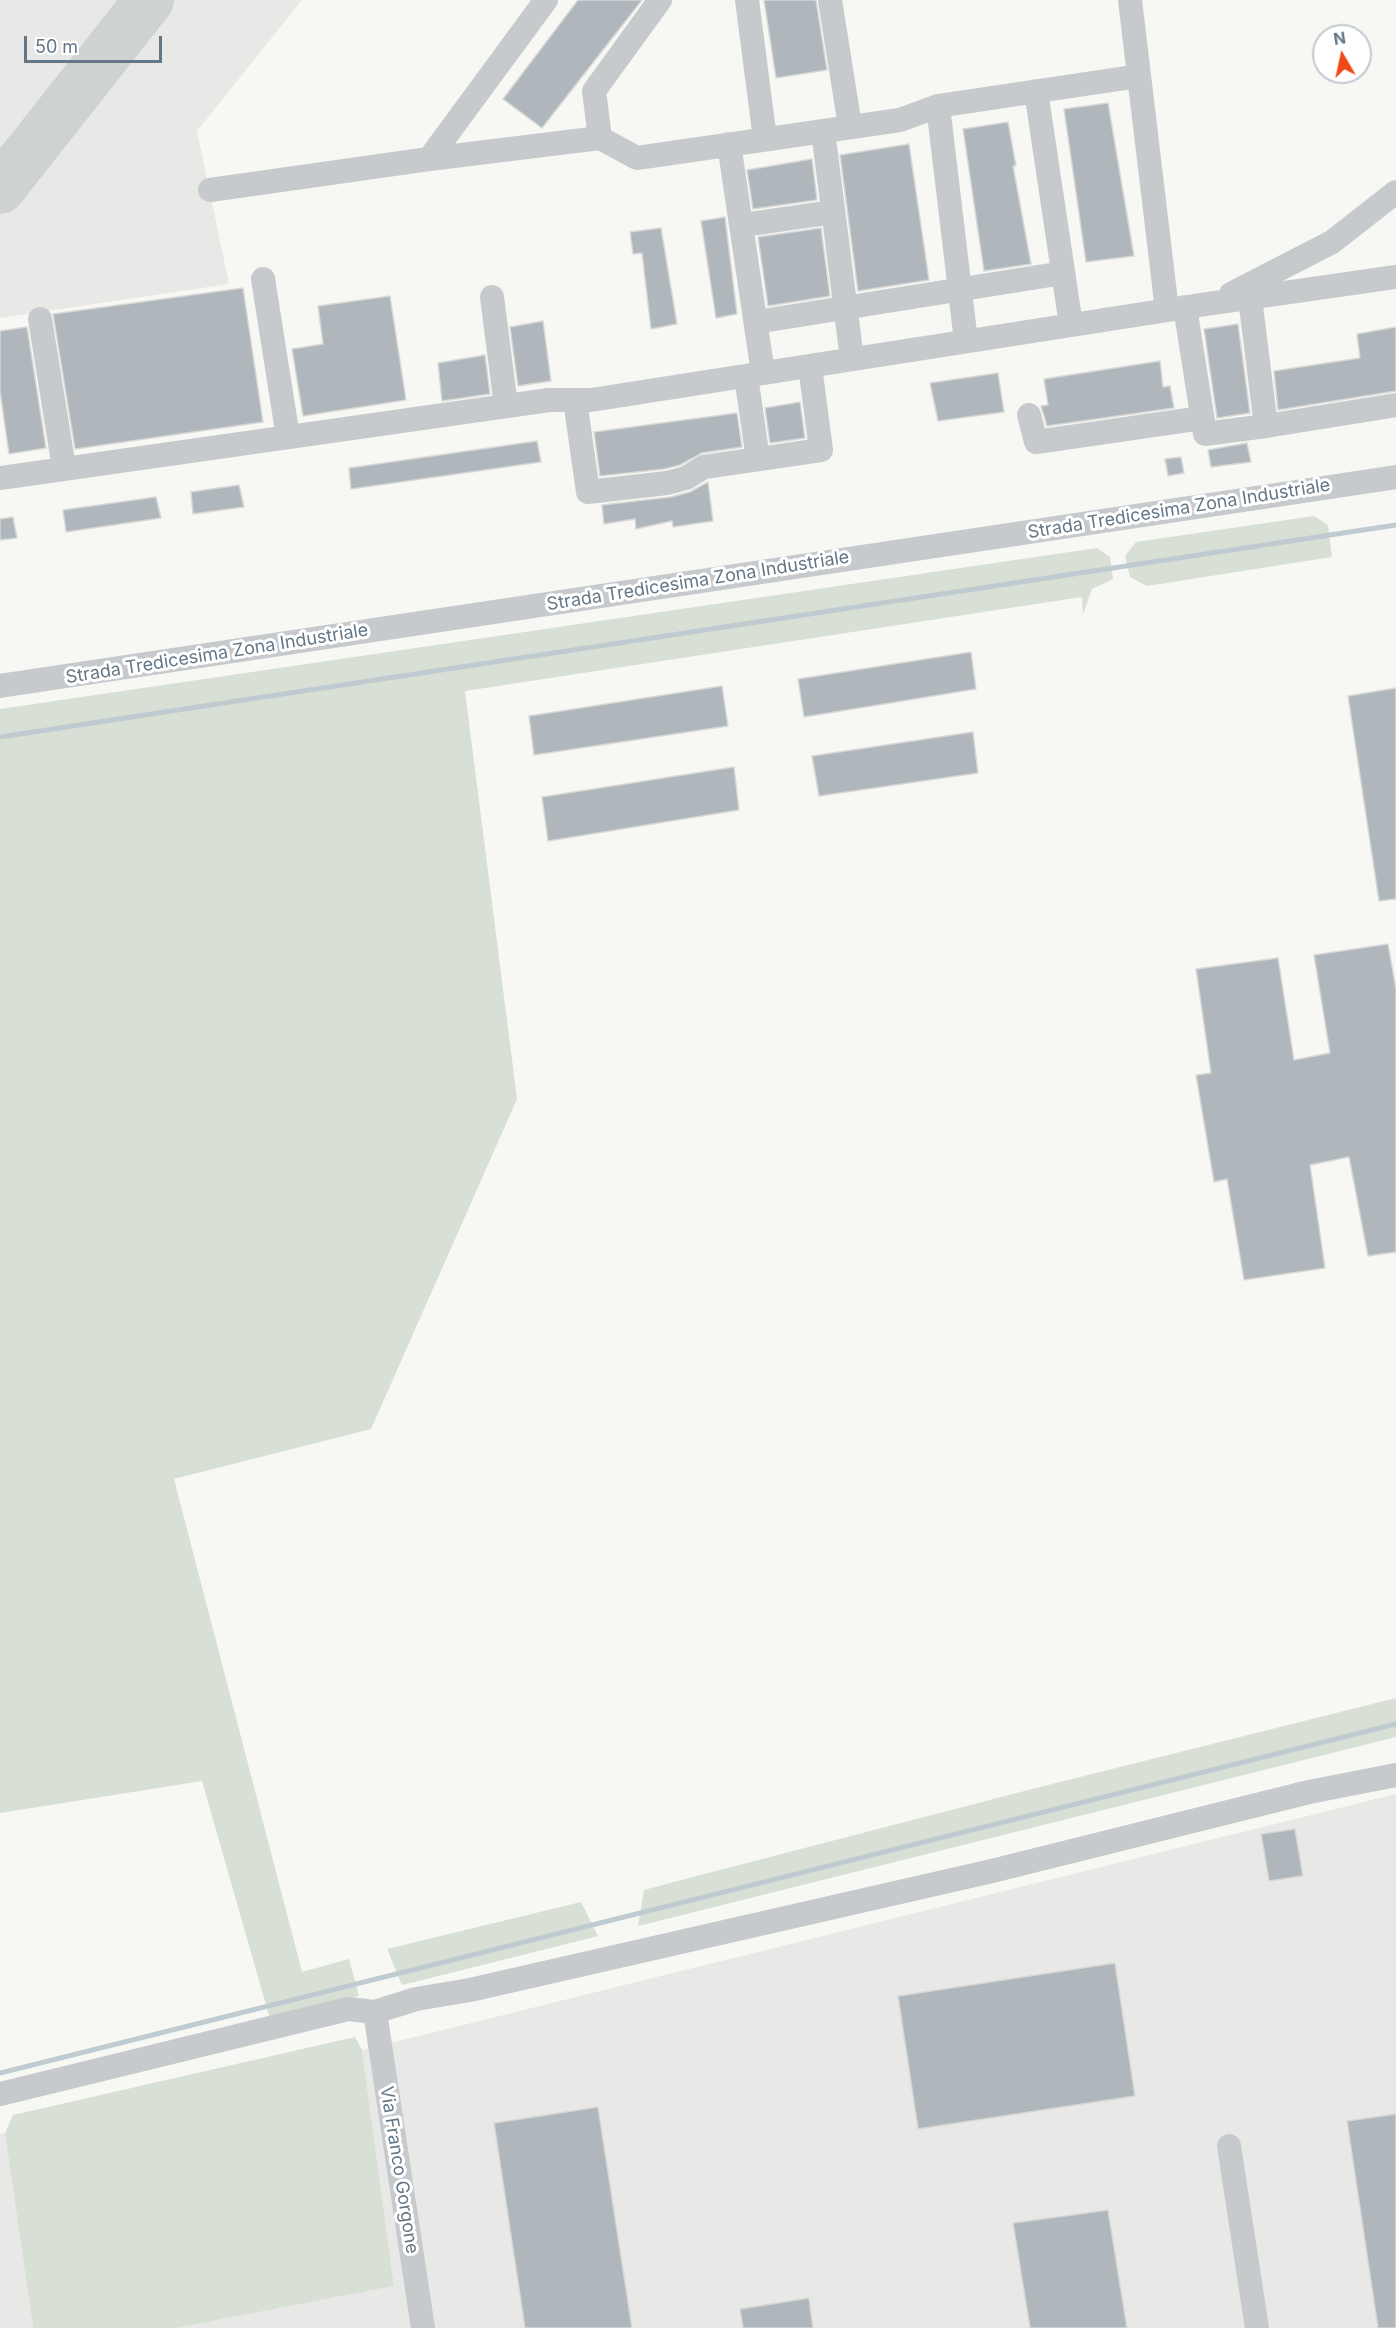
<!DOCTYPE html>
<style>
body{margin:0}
#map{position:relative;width:1396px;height:2328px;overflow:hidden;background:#f7f7f3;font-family:Inter,sans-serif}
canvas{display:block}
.north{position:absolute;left:1312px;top:24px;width:60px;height:60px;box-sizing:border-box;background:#fff;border:2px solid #c1c9cf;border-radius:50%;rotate:351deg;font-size:16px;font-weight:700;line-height:24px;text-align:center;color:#637787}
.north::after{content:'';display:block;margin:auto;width:21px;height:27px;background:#f14a19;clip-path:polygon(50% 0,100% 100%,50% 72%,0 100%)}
.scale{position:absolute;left:24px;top:36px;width:138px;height:27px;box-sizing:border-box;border:3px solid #637787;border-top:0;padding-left:8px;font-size:18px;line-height:21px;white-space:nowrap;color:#637787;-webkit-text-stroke:4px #fff;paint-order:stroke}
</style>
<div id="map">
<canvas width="1396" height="2328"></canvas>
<div class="north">N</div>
<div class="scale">50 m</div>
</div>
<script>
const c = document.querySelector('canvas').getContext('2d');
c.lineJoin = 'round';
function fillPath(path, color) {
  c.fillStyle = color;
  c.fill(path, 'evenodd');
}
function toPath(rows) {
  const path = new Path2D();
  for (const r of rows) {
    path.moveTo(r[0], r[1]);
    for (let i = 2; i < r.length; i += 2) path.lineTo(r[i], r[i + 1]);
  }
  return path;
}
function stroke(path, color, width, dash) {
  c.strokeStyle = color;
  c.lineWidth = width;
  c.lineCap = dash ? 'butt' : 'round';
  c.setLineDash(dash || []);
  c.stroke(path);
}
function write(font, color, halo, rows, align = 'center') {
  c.font = font + ' Inter,sans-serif';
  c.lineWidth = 6;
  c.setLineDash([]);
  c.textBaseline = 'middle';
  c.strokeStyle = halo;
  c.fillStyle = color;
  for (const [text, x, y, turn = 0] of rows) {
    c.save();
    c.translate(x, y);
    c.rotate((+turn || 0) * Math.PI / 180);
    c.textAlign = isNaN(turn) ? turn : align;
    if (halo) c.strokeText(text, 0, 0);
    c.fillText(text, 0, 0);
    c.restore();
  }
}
fillPath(toPath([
 [0,0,302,0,197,131,229,284,0,318],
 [1396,1794,1396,2328,176,2328,394,2286,362,2050],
 [5,2133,33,2328,0,2328,0,2134]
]), '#e8e9e7');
fillPath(toPath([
 [1314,516,1328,525,1332,557,1147,586,1130,577,1125,556,1136,542],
 [1097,548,1110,557,1113,579,1092,589,1083,614,1082,597,465,691,517,1099,371,1429,174,1479,302,1972,349,1959,359,1996,270,2019,202,1781,0,1813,0,709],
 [1396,1698,1396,1737,638,1926,644,1890,670,1883,1036,1788],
 [581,1902,598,1936,402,1985,387,1949],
 [355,2037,362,2050,394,2286,176,2328,33,2328,5,2133,13,2115]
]), '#d8dfd4');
stroke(toPath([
 [0,737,1396,525],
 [0,2073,1396,1724]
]), '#bfcbd0', 5);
stroke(toPath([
 [0,189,149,0]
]), '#ced2d2', 50);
const building = toPath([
 [578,0,642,0,542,128,503,99,578,0],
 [764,0,816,0,827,70,776,78,764,0],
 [1108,103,1134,256,1086,262,1064,109,1108,103],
 [1008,122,1016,166,1013,166,1031,264,984,271,963,129,1008,122],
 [909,144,929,280,858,291,840,155,909,144],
 [812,159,817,200,753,209,747,170,812,159],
 [725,217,737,314,716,318,701,221,725,217],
 [661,228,677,324,651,329,642,253,633,254,630,232,661,228],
 [821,228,830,296,768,306,758,237,821,228],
 [243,288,263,422,75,449,53,314,243,288],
 [390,296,406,400,303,416,292,349,323,344,318,306,390,296],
 [543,321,551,381,518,386,510,327,543,321],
 [1238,324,1250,413,1217,418,1204,329,1238,324],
 [27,327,46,448,9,454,0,391,0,331,27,327],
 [1396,327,1396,391,1278,410,1274,371,1360,358,1357,334,1396,327],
 [485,355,490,394,442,401,438,363,485,355],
 [1160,361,1163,387,1170,386,1174,408,1047,426,1041,406,1048,405,1044,379,1160,361],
 [998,373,1004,412,938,421,930,383,998,373],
 [800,402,805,438,770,443,765,408,800,402],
 [737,413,742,447,702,453,680,465,664,469,600,476,594,432,737,413],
 [537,441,541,462,351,489,349,468,537,441],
 [1247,443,1251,462,1211,467,1208,450,1247,443],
 [1181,457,1184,473,1168,476,1165,459,1181,457],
 [708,482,713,521,673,527,672,521,636,529,635,519,604,524,602,505,671,497,690,492,708,482],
 [239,485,244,507,193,514,191,492,239,485],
 [156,497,161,518,66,532,63,510,156,497],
 [13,517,17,538,0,540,0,519,13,517],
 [971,652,976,689,804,717,798,679,971,652],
 [722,686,728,726,534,755,529,716,722,686],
 [1396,688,1396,899,1379,901,1348,696,1396,688],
 [973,732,978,773,819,796,812,756,973,732],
 [734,767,739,810,548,841,542,797,734,767],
 [1388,944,1396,989,1396,1252,1368,1256,1349,1157,1310,1165,1325,1268,1244,1280,1227,1179,1214,1182,1196,1075,1211,1073,1196,969,1278,958,1294,1060,1330,1053,1314,955,1388,944],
 [1295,1829,1303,1876,1269,1881,1261,1834,1295,1829],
 [1115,1963,1135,2096,918,2129,898,1996,1115,1963],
 [598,2107,632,2328,525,2328,494,2123,598,2107],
 [1396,2114,1396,2328,1378,2328,1347,2121,1396,2114],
 [1108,2210,1127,2328,1030,2328,1013,2223,1108,2210],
 [809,2298,813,2328,743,2328,740,2309,809,2298]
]);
fillPath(building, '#afb7bd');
stroke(building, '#d8d8d6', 1.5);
stroke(toPath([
 [747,0,765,139],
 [830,0,850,126],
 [1130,0,1167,310],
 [1036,91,1071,325],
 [938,106,966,341],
 [823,131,852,359],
 [600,138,637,158,900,120,938,106,1139,76],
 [729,144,763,373],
 [429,159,546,0],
 [210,190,429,159,600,138,594,91,660,0],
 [743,225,833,212],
 [263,279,288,437],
 [1231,294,1332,242,1396,192],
 [492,297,506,406],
 [1185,307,1205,434,1266,426,1250,298],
 [40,319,64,468],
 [756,322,1063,273],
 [746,376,758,459],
 [575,400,588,492,667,483,686,478,704,467,821,450,810,366],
 [1029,415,1036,442,1202,418],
 [1266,426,1396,405],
 [0,478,549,400,591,400,1200,305,1396,277],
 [0,686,1396,477],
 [375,2012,423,2328],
 [0,2094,348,2009,375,2012,416,1999,470,1990,992,1871,1309,1792,1396,1775],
 [1229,2146,1257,2328]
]), '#c6cacd', 24);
write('18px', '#637787', '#fff', [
 ["Strada Tredicesima Zona Industriale",1179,509,-9],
 ["Strada Tredicesima Zona Industriale",698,581,-9],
 ["Strada Tredicesima Zona Industriale",217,654,-9],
 ["Via Franco Gorgone",399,2170,81]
]);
</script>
